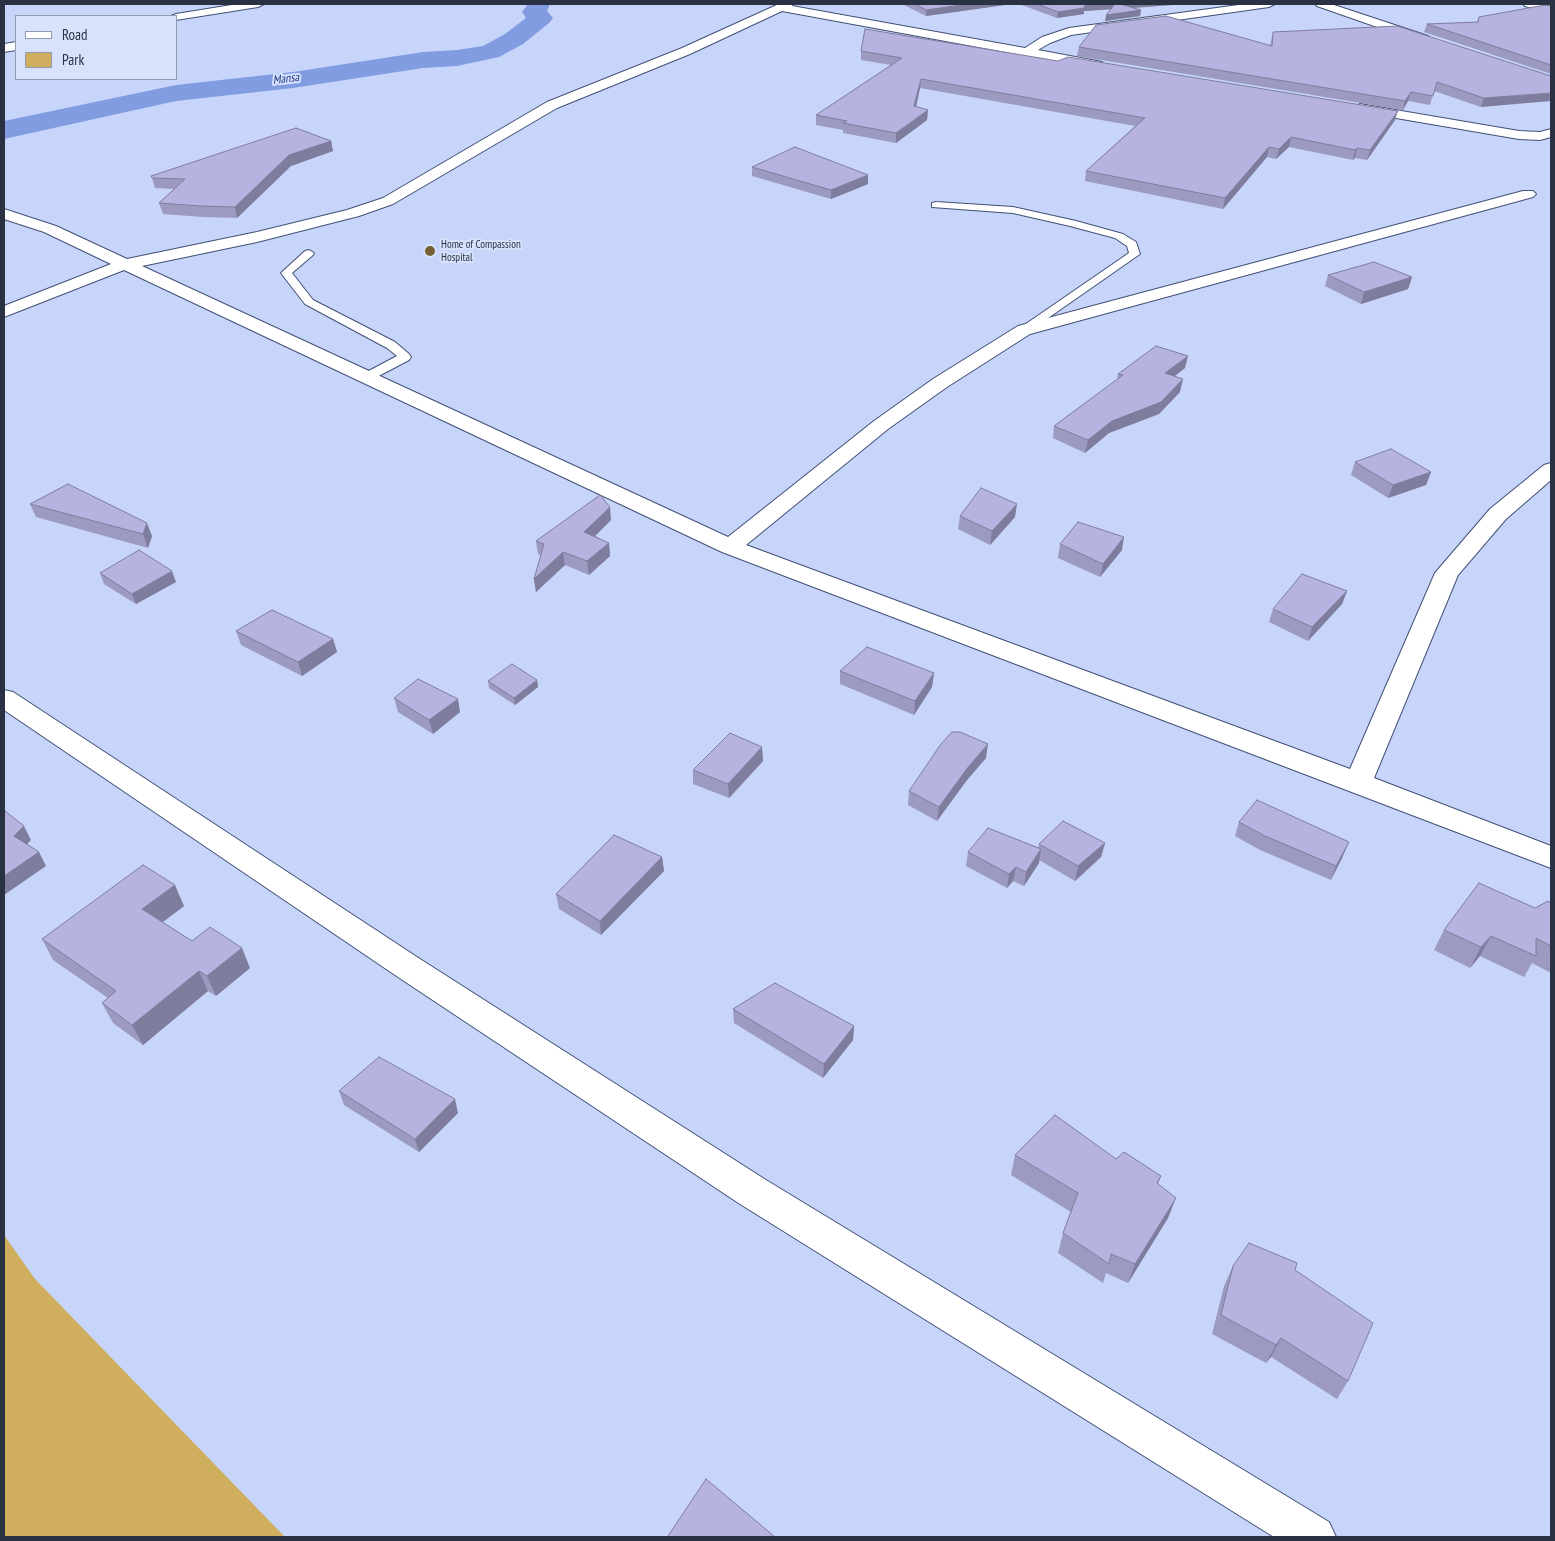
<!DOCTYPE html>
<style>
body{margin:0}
#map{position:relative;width:1555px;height:1541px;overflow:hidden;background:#c6d5f9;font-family:"PT Sans Narrow",sans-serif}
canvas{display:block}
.frame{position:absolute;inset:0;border:5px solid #2a3142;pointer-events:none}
.legend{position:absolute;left:15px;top:15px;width:162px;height:65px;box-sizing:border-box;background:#d7e2fd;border:1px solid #929bb2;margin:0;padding:6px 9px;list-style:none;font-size:15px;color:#2a3142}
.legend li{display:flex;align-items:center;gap:10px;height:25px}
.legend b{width:25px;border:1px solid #929bb2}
</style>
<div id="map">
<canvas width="1555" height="1541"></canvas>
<div class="frame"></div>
<ul class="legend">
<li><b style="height:6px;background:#fff"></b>Road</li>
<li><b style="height:14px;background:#cfae5d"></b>Park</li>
</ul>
</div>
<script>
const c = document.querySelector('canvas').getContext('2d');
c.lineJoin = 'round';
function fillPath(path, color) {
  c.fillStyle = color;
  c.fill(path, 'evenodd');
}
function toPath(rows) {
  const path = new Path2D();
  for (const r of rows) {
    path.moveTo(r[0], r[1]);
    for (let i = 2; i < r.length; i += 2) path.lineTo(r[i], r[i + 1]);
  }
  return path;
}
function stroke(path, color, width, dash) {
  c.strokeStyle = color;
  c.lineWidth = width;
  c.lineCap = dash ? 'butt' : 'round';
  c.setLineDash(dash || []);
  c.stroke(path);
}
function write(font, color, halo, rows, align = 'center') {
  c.font = font + ' "PT Sans Narrow",sans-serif';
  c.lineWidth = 4;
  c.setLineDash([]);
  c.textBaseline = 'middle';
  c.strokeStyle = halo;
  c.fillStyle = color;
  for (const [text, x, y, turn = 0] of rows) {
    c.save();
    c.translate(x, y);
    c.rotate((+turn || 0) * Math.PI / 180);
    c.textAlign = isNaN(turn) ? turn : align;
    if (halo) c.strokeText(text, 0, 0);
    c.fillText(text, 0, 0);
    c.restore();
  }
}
fillPath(toPath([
 [4,1235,35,1279,285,1537,4,1537]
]), '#cfae5d');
fillPath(toPath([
 [528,4,550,4,547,11,553,18,549,23,523,44,499,57,457,66,423,68,293,88,176,101,4,139,4,121,176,85,293,72,423,52,457,50,483,46,505,34,526,18,522,12,528,4]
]), '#829ce2');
const service = toPath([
 [936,202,1013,207,1076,221,1123,234,1136,242,1140,254,1028,332,1020,332,1018,330,1020,328,1129,253,1127,246,1115,238,1070,226,1013,213,932,207,932,203,936,202],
 [309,250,314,253,313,255,292,273,313,300,395,342,409,354,411,357,409,360,371,380,363,380,361,377,363,374,397,356,387,348,305,304,281,273,305,251,309,250]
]);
const minor = toPath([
 [238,4,264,4,258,7,176,20,176,16,171,16,176,14,238,4],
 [779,4,793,4,792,6,1025,48,1042,37,1069,28,1246,4,1275,4,1269,7,1071,35,1050,43,1038,50,1102,62,1104,65,1102,68,1098,69,782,11,690,54,557,108,393,204,359,216,257,242,142,266,728,537,874,421,933,379,1018,326,1523,191,1533,191,1536,194,1533,197,1030,334,947,387,888,429,746,545,1350,769,1435,573,1490,509,1544,465,1551,463,1551,480,1506,519,1458,575,1374,778,1551,846,1551,868,722,552,124,270,4,317,4,306,111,264,44,232,4,219,4,209,56,226,127,259,257,232,347,210,383,198,547,102,682,48,779,4],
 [1315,4,1331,4,1428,36,1430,39,1428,42,1420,42,1317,6,1315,4],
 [16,42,16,50,4,52,4,44,16,42],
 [1360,104,1519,131,1540,132,1551,129,1551,137,1540,140,1519,139,1355,111,1353,108,1360,104],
 [4,690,13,692,420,959,766,1180,1329,1522,1336,1537,1274,1537,740,1204,398,977,4,710,4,690]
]);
const primary = toPath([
 [1523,4,1541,4,1551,7,1551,13,1525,6,1523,4]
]);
stroke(service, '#425076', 2);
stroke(minor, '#425076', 2);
stroke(primary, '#425076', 2);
fillPath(service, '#fff');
fillPath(minor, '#fff');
fillPath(primary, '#fff');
fillPath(toPath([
 [902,4,1012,4,926,16],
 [1019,4,1186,4,1134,8,1141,10,1140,16,1105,21,1110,9,1084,11,1084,14,1057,18],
 [1551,6,1551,74,1424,32,1427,24,1477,22,1479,17],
 [1273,32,1551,76,1481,107,1434,91,1430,105,1408,101,1403,110,1077,56,1079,47,1270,46],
 [861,51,1395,120,1367,160,1355,158,1353,160,1289,147,1276,159,1267,157,1223,209,1085,181,1086,171,1135,126,920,88,916,107,928,110,927,120,896,143,843,133,843,130,816,125,816,115,891,65,861,60],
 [331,141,333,151,291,166,237,218,203,217,163,214,159,203,174,189,155,188,152,178],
 [752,167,868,184,831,199,752,176],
 [1328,275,1412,277,1408,289,1361,304,1325,286],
 [1185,368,1175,376,1180,392,1159,414,1109,433,1085,453,1053,438,1054,426,1117,380,1118,374],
 [1355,462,1431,472,1426,485,1388,498,1351,475],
 [30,504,152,536,148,548,36,517],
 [960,516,1015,517,990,545,958,529],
 [611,520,595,536,609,543,610,556,589,575,565,565,536,592,534,579,541,556,538,554,536,541],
 [1060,544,1122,550,1100,577,1058,558],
 [100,573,176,582,136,604,104,584],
 [1347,591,1342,604,1308,641,1269,622,1273,609],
 [236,631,333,639,337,652,302,676,241,645],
 [840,671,934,673,932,687,914,715,840,684],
 [537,680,538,687,515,705,489,688,488,681],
 [394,698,460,712,433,734,398,712],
 [762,747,763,761,729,798,693,784,693,770],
 [986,758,967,780,937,821,908,805,909,791],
 [1239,822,1343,856,1331,880,1260,850,1235,836],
 [1105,843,1101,857,1075,881,1039,860,1039,863,1024,886,1013,881,1007,888,966,866,968,852,1038,848,1039,844],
 [662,857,664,871,601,935,559,909,556,894],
 [1551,903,1551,973,1532,963,1524,977,1480,956,1470,968,1434,950,1444,930,1535,908],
 [184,906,163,922,192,941,250,968,216,996,208,991,143,1045,113,1023,102,1003,108,998,53,960,42,939],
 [733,1009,854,1026,853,1040,823,1078,734,1023],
 [339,1091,458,1113,419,1152,344,1105],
 [1015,1155,1116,1159,1161,1176,1158,1184,1168,1218,1128,1283,1106,1273,1103,1283,1058,1253,1063,1233,1071,1212,1011,1175],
 [1233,1266,1295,1270,1348,1381,1337,1399,1271,1357,1266,1363,1212,1334,1224,1286]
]), '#9d9ac2');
fillPath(toPath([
 [968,4,1012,4,926,16,926,10],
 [1099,4,1115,4,1115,9,1084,11,1084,14,1057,18,1058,12,1085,5],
 [1116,4,1186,4,1115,9],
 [1141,10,1140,16,1105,21,1106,15],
 [921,79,920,88,914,116,914,106],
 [1411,92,1408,101,1403,110,1405,101],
 [1551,93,1551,101,1481,107,1484,98],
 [928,110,927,120,896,143,896,133],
 [1398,111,1395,120,1367,160,1370,150],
 [1291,137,1289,147,1276,159,1279,149],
 [331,141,333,151,291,166,237,218,235,207,289,155],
 [1269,147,1267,157,1223,209,1225,198],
 [1357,148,1355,158,1353,160,1355,150],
 [868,175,868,184,831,199,831,190],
 [1412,277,1408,289,1361,304,1364,292],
 [1188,356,1185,368,1163,385,1165,373],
 [1183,379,1180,392,1159,414,1109,433,1085,453,1088,440,1112,421],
 [1431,472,1426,485,1388,498,1393,485],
 [1017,504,1015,517,990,545,992,531],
 [610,507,611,520,586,545,584,532],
 [147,523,152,536,148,548,143,534],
 [1124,537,1122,550,1100,577,1103,564],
 [609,543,610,556,589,575,587,561],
 [563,552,565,565,536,592,534,579],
 [172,571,176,582,136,604,132,594],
 [1347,591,1342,604,1308,641,1312,627],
 [333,639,337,652,302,676,298,662],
 [934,673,932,687,914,715,915,701],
 [537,680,538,687,515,705,514,698],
 [458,699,460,712,433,734,429,720],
 [988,744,986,758,967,780,937,821,939,807,969,766],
 [762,747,763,761,729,798,728,784],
 [24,826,31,840,21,850,14,836],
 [1349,842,1343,856,1331,880,1336,866],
 [1105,843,1101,857,1075,881,1078,866],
 [1041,849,1039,863,1024,886,1026,872],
 [39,852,46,866,4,895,4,876],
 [662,857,664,871,601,935,600,921],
 [1016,867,1013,881,1007,888,1009,874],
 [175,885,184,906,152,930,142,909],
 [1491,936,1480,956,1470,968,1481,947],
 [242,948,250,968,216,996,207,976],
 [199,971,208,991,143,1045,132,1025],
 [854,1026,853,1040,823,1078,824,1064],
 [455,1099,458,1113,419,1152,415,1139],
 [1176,1198,1168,1218,1128,1283,1135,1264],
 [1281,1338,1271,1357,1266,1363,1276,1345]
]), '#7f7d9e');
const building = toPath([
 [915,4,968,4,926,10,915,4],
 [1037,4,1099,4,1085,5,1084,8,1058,12,1037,4],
 [1115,4,1120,4,1141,10,1106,15,1115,4],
 [1545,5,1551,6,1551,65,1427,24,1478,22,1479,17,1545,5],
 [1166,16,1272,46,1273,32,1397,26,1551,76,1551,93,1484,98,1437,82,1433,96,1411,92,1405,101,1079,47,1096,25,1166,16],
 [865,29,1058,61,1068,57,1398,111,1370,150,1357,148,1355,150,1291,137,1279,149,1269,147,1225,198,1086,171,1145,118,921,79,914,106,928,110,896,133,843,123,847,121,816,115,902,58,861,51,865,29],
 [296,128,331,141,289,155,235,207,200,206,159,203,185,179,152,178,151,176,296,128],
 [795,147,868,175,831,190,752,167,795,147],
 [1374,262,1412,277,1364,292,1328,275,1374,262],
 [1156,346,1188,356,1165,373,1183,379,1161,402,1112,421,1088,440,1054,426,1123,375,1118,374,1156,346],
 [1391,449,1431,472,1393,485,1355,462,1391,449],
 [68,484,147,523,143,534,30,504,68,484],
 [981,488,1017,504,992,531,960,516,981,488],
 [600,495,610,507,584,532,609,543,587,561,563,552,534,579,544,544,536,541,600,495],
 [1078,522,1124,537,1103,564,1060,544,1078,522],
 [139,550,172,571,132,594,100,573,139,550],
 [1302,574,1347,591,1312,627,1273,609,1302,574],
 [272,610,333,639,298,662,236,631,272,610],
 [867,647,934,673,915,701,840,671,867,647],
 [512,664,537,680,514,698,488,681,512,664],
 [418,679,458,699,429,720,394,698,418,679],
 [952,732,960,732,988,744,969,766,939,807,909,791,941,744,952,732],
 [730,733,762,747,728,784,693,770,730,733],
 [1257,800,1349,842,1336,866,1265,836,1239,822,1257,800],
 [5,811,24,826,14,836,39,852,4,876,4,812,5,811],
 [1063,821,1105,843,1078,866,1039,844,1063,821],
 [988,828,1041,849,1026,872,1016,867,1009,874,968,852,988,828],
 [614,835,662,857,600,921,556,894,614,835],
 [143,865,175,885,142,909,192,941,210,927,242,948,207,976,199,971,132,1025,102,1003,116,991,42,939,143,865],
 [1479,883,1535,908,1548,901,1551,903,1551,946,1536,938,1536,956,1491,936,1481,947,1444,930,1479,883],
 [775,983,854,1026,824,1064,733,1009,775,983],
 [379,1057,455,1099,415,1139,339,1091,379,1057],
 [1055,1115,1116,1159,1124,1152,1161,1176,1157,1183,1176,1198,1135,1264,1111,1254,1109,1264,1063,1233,1078,1193,1015,1155,1055,1115],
 [1249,1243,1297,1263,1295,1270,1373,1323,1348,1381,1281,1338,1276,1345,1221,1315,1233,1266,1249,1243],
 [706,1479,775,1537,670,1537,668,1536,706,1479]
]);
fillPath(building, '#b6b3e1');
stroke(building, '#7f7d9e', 1);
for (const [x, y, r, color] of [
 [430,251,6,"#766231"]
]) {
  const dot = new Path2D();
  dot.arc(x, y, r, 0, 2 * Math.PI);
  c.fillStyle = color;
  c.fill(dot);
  stroke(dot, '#d7e2fd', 2);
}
write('11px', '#2a3142', '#d7e2fd', [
 ["Home of Compassion",441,245],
 ["Hospital",441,258]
], 'left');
write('italic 12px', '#203485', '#d7e2fd', [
 ["Mansa",286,79,-7]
]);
</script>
